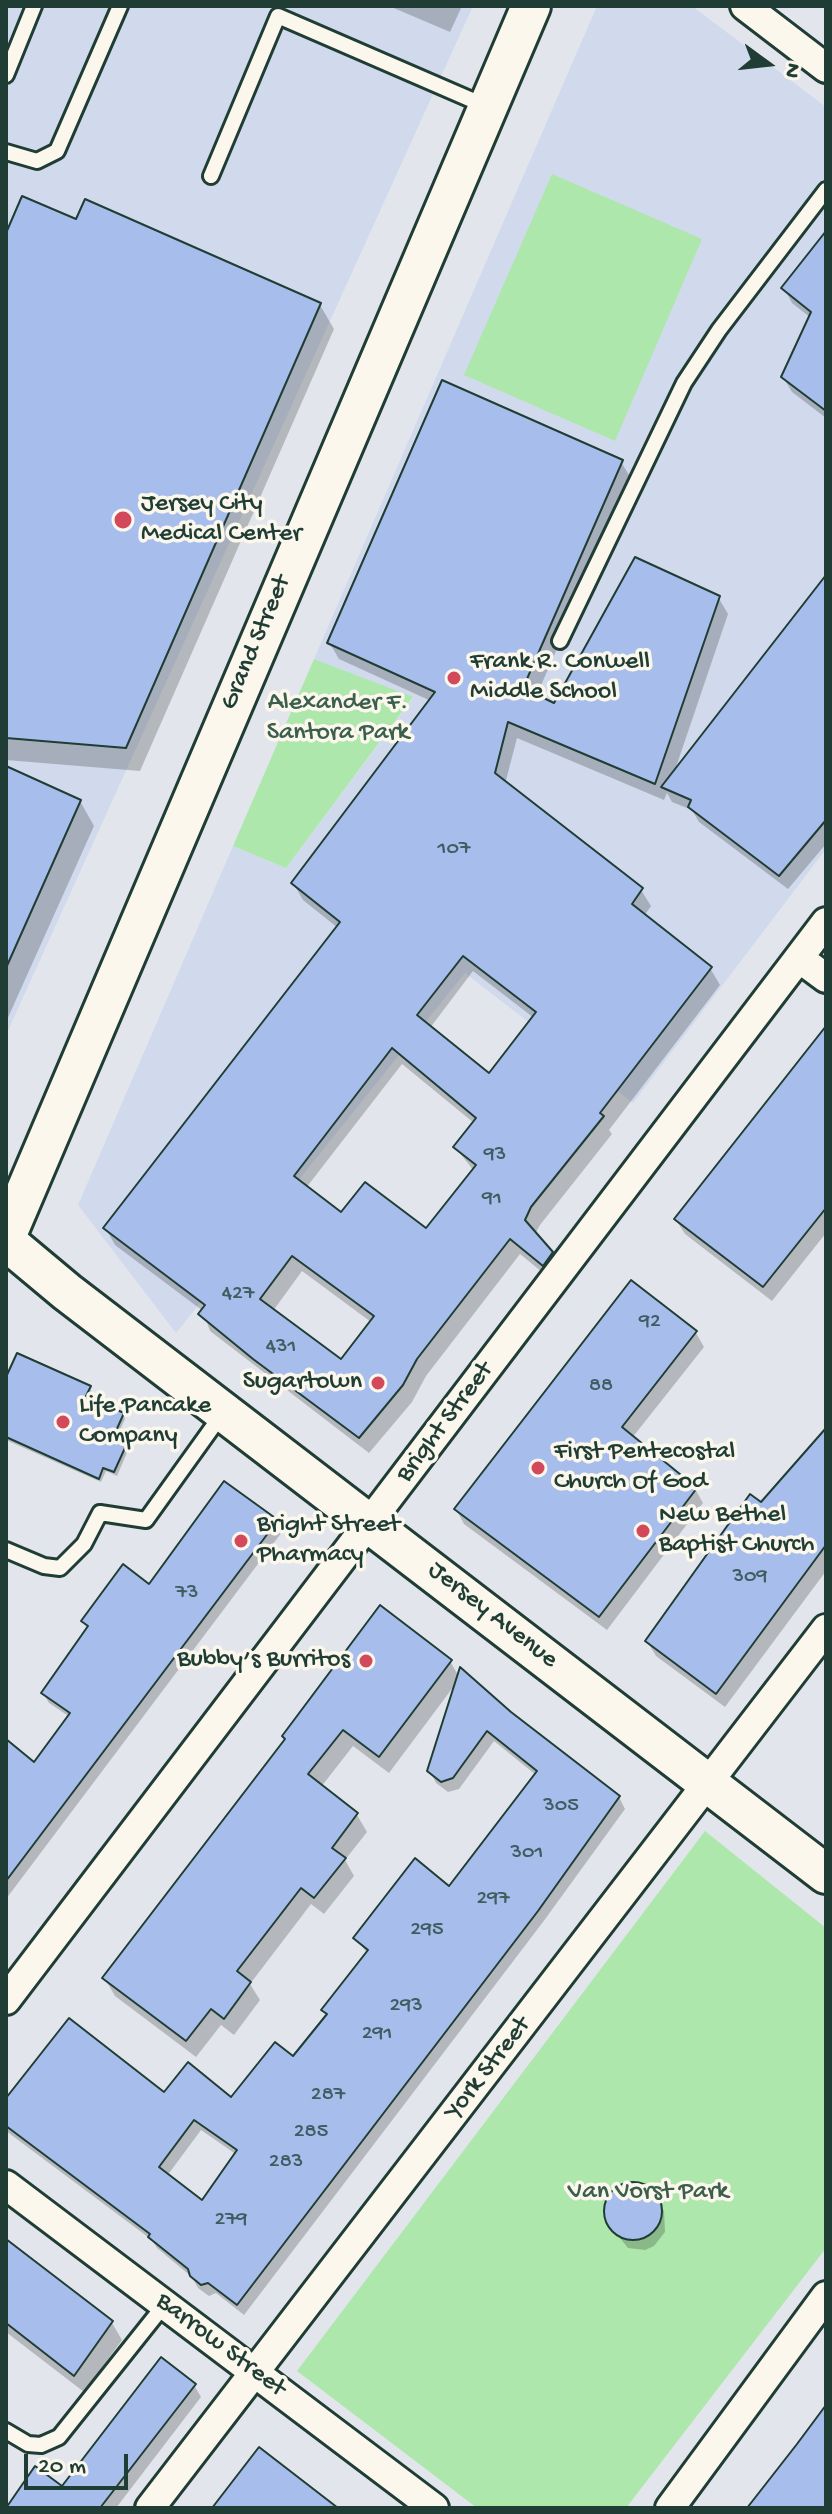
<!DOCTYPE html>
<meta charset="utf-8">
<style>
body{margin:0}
#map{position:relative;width:832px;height:2514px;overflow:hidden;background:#e2e6ec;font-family:"Gochi Hand",sans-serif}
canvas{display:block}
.frame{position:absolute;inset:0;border:8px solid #1f3d34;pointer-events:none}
.north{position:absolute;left:728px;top:24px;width:80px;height:80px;-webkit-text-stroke:6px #fbf7ec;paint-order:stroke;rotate:105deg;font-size:22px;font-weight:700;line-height:32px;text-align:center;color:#1f3d34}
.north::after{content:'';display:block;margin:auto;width:28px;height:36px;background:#1f3d34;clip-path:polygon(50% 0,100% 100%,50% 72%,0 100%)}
.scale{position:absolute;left:24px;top:2454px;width:104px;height:36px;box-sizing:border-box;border:4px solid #1f3d34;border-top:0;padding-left:10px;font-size:24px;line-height:28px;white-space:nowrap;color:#1f3d34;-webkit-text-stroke:6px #fbf7ec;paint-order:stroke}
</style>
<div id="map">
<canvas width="832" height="2514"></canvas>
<div class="frame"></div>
<div class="north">N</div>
<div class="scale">20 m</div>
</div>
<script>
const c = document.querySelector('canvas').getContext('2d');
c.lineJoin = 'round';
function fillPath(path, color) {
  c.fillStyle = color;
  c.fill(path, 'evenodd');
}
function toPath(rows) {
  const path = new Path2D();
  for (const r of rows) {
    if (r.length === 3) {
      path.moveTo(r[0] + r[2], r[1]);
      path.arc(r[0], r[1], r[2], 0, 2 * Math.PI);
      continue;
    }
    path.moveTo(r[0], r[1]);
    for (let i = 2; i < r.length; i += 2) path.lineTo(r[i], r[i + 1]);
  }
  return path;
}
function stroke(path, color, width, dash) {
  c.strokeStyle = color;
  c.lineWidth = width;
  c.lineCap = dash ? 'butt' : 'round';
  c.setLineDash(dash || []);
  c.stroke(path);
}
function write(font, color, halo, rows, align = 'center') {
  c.font = font + ' "Gochi Hand",sans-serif';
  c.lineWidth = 7;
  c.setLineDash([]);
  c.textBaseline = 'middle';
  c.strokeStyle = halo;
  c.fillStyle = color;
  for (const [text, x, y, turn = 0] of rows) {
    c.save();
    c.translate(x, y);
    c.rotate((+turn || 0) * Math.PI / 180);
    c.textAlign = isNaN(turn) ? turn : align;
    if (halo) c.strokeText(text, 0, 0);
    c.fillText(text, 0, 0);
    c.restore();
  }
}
fillPath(toPath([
 [6,6,473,6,6,1035],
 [597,6,692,6,826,107,826,849,633,1103,465,973,176,1333,78,1205,233,846,286,868,413,698,314,659]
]), '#d0daec');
fillPath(toPath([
 [552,174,702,239,615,441,464,375],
 [314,659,413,697,286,868,233,846],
 [705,1831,826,1928,826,2248,626,2508,477,2508,297,2371]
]), '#ade7ab');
fillPath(toPath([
 [389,6,462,6,450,32],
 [77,222,320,305,334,329,140,771,6,760,6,238],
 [826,234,826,418,792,392,783,377,811,318,792,303,784,288],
 [621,462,631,478,536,697,555,706,718,597,728,614,674,773,826,578,826,844,788,889,699,822,692,810,672,802,667,793,664,800,517,738,505,784,641,890,651,906,644,916,710,968,720,985,609,1130,612,1134,540,1225,535,1234,562,1270,553,1281,520,1254,426,1376,412,1402,369,1453,210,1331,203,1311,115,1245,106,1229,338,928,303,900,293,883,431,701,339,659,329,642],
 [473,971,534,1018,490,1076,430,1028],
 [402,1064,474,1123,455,1147,474,1171,426,1231,341,1215,306,1188],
 [302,1271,371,1322,341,1362,273,1311],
 [6,769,80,801,94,826,6,1022],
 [826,1033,826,1233,772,1301,685,1234,676,1220],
 [631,1282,696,1333,704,1347,632,1438,695,1489,703,1503,607,1630,464,1524,456,1509],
 [6,1382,89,1388,92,1392,89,1399,123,1414,125,1419,118,1434,131,1443,117,1476,106,1471,101,1482,6,1440],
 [826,1430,826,1571,725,1707,656,1656,647,1641],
 [276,1522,282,1532,6,1899,6,1802,70,1717,49,1703,43,1693,88,1629,83,1621],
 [450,1661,459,1677,619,1797,625,1809,543,1922,244,2315,216,2293,209,2296,198,2288,192,2277,157,2248,152,2240,6,2131,6,2102,165,2095,232,2100,294,2059,327,2017,324,2010,368,1954,355,1938,450,1889,536,1775,494,1741,459,1789,448,1792,436,1783,430,1771,457,1682,389,1773,353,1746,321,1787,357,1815,367,1832,345,1860,354,1876,324,1914,311,1904,250,1984,260,2000,234,2035,221,2025,196,2057,115,1996,105,1979,287,1740],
 [201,2130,237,2155,202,2202,167,2176],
 [625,2185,644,2186,664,2211,665,2232,654,2246,645,2250,628,2248,608,2223,606,2204],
 [6,2243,112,2323,122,2340,84,2392,6,2332],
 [194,2385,201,2397,116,2508,6,2508,63,2489]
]), '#0003');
const building = toPath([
 [22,196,76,219,85,199,321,303,126,748,6,738,6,233,22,196],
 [826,231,826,411,781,377,811,312,781,288,826,231],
 [442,380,623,460,523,688,554,703,635,557,720,596,655,784,508,722,495,773,643,888,632,904,712,967,600,1113,604,1116,531,1207,525,1220,553,1252,543,1266,510,1239,417,1359,403,1385,359,1438,253,1359,198,1314,205,1305,103,1228,340,922,291,883,435,692,327,643,442,380],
 [463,956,536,1012,489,1073,417,1015,463,956],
 [392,1048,476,1118,453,1147,476,1165,426,1228,365,1182,341,1212,294,1176,392,1048],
 [292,1256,374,1316,341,1359,260,1299,292,1256],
 [826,575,826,820,779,876,688,807,691,800,661,787,826,575],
 [6,766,81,800,6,968,6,766],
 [826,1026,826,1208,763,1287,674,1219,826,1026],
 [631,1280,697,1331,622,1427,697,1488,599,1617,454,1509,631,1280],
 [17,1353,91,1386,86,1396,124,1413,116,1431,130,1437,114,1472,103,1468,99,1479,6,1437,6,1377,17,1353],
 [826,1428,826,1545,716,1694,645,1641,750,1494,761,1502,826,1428],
 [224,1481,278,1520,6,1881,6,1739,34,1762,70,1713,41,1693,88,1626,81,1621,123,1564,149,1584,224,1481],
 [380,1605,452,1660,379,1757,343,1730,308,1774,358,1813,332,1848,346,1858,314,1898,301,1888,237,1971,251,1982,224,2019,211,2009,186,2041,102,1978,285,1739,282,1736,380,1605],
 [460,1667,511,1712,620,1796,538,1911,237,2305,208,2283,201,2285,190,2276,188,2269,148,2237,150,2234,6,2126,6,2098,69,2018,164,2092,188,2062,231,2097,275,2042,293,2056,327,2014,321,2010,368,1950,353,1938,415,1858,449,1886,537,1771,487,1731,453,1778,441,1782,427,1771,460,1667],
 [194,2120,237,2150,202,2200,159,2167,194,2120],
 [633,2211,29],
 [6,2239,113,2321,74,2376,6,2323,6,2239],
 [161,2357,196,2384,100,2508,6,2508,35,2466,62,2486,161,2357],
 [826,2405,826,2508,747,2508,797,2444,826,2405],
 [259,2447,338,2508,212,2508,259,2447]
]);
fillPath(building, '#a7bdeb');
stroke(building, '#1f3d34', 2);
const lane = toPath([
 [6,75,34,6],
 [6,152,37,161,57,151,120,6],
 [211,176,278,16,488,107],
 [560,641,684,383,719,330,826,190],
 [6,1550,44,1566,60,1568,84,1544,100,1513,146,1520,222,1414],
 [6,2431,28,2444,41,2445,59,2437,165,2304]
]);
const street = toPath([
 [745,6,826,68],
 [799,958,826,978],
 [6,2000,826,922],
 [6,2185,434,2508],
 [150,2508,826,1629],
 [670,2508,826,2296]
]);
const secondary = toPath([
 [6,1237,531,6],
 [6,1241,67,1292,826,1874]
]);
stroke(lane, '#1f3d34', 20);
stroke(street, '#1f3d34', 34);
stroke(secondary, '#1f3d34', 44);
stroke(lane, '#fbf7ec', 14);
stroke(street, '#fbf7ec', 28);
stroke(secondary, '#fbf7ec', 38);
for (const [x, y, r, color] of [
 [123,520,10,"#d1495b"],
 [454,678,8,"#d1495b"],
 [378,1383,8,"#d1495b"],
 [63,1422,8,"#d1495b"],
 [538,1468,8,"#d1495b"],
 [643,1531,8,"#d1495b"],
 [241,1541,8,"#d1495b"],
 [366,1661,8,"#d1495b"]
]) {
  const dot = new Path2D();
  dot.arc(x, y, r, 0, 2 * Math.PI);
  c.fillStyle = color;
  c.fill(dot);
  stroke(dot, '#fbf7ec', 3);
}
write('22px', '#415d62', null, [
 ["107",454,850],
 ["93",495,1156],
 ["91",492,1200],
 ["427",238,1295],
 ["92",650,1323],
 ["431",281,1348],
 ["88",601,1387],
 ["309",750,1578],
 ["73",187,1594],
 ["305",561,1807],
 ["301",527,1854],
 ["297",493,1900],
 ["295",427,1931],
 ["293",406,2007],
 ["291",377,2035],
 ["287",328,2096],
 ["285",311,2133],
 ["283",286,2163],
 ["279",231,2221]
]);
write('26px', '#1f3d34', '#fbf7ec', [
 ["Jersey City",141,505],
 ["Medical Center",141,535],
 ["Frank R. Conwell",470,663],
 ["Middle School",470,693],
 ["Sugartown",362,1383,"right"],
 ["Life Pancake",79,1407],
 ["Company",79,1437],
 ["First Pentecostal",554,1453],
 ["Church Of God",554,1483],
 ["New Bethel",659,1516],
 ["Baptist Church",659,1546],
 ["Bright Street",257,1526],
 ["Pharmacy",257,1556],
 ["Bubby’s Burritos",350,1661,"right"]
], 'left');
write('26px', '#1f3d34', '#fbf7ec', [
 ["Grand Street",257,643,-67],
 ["Bright Street",446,1423,-53],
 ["Jersey Avenue",492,1616,38],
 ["York Street",489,2069,-52],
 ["Barrow Street",220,2346,37]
]);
write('26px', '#3b5f4c', '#fbf7ec', [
 ["Alexander F.",338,704],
 ["Santora Park",338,734],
 ["Van Vorst Park",648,2193]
]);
</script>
